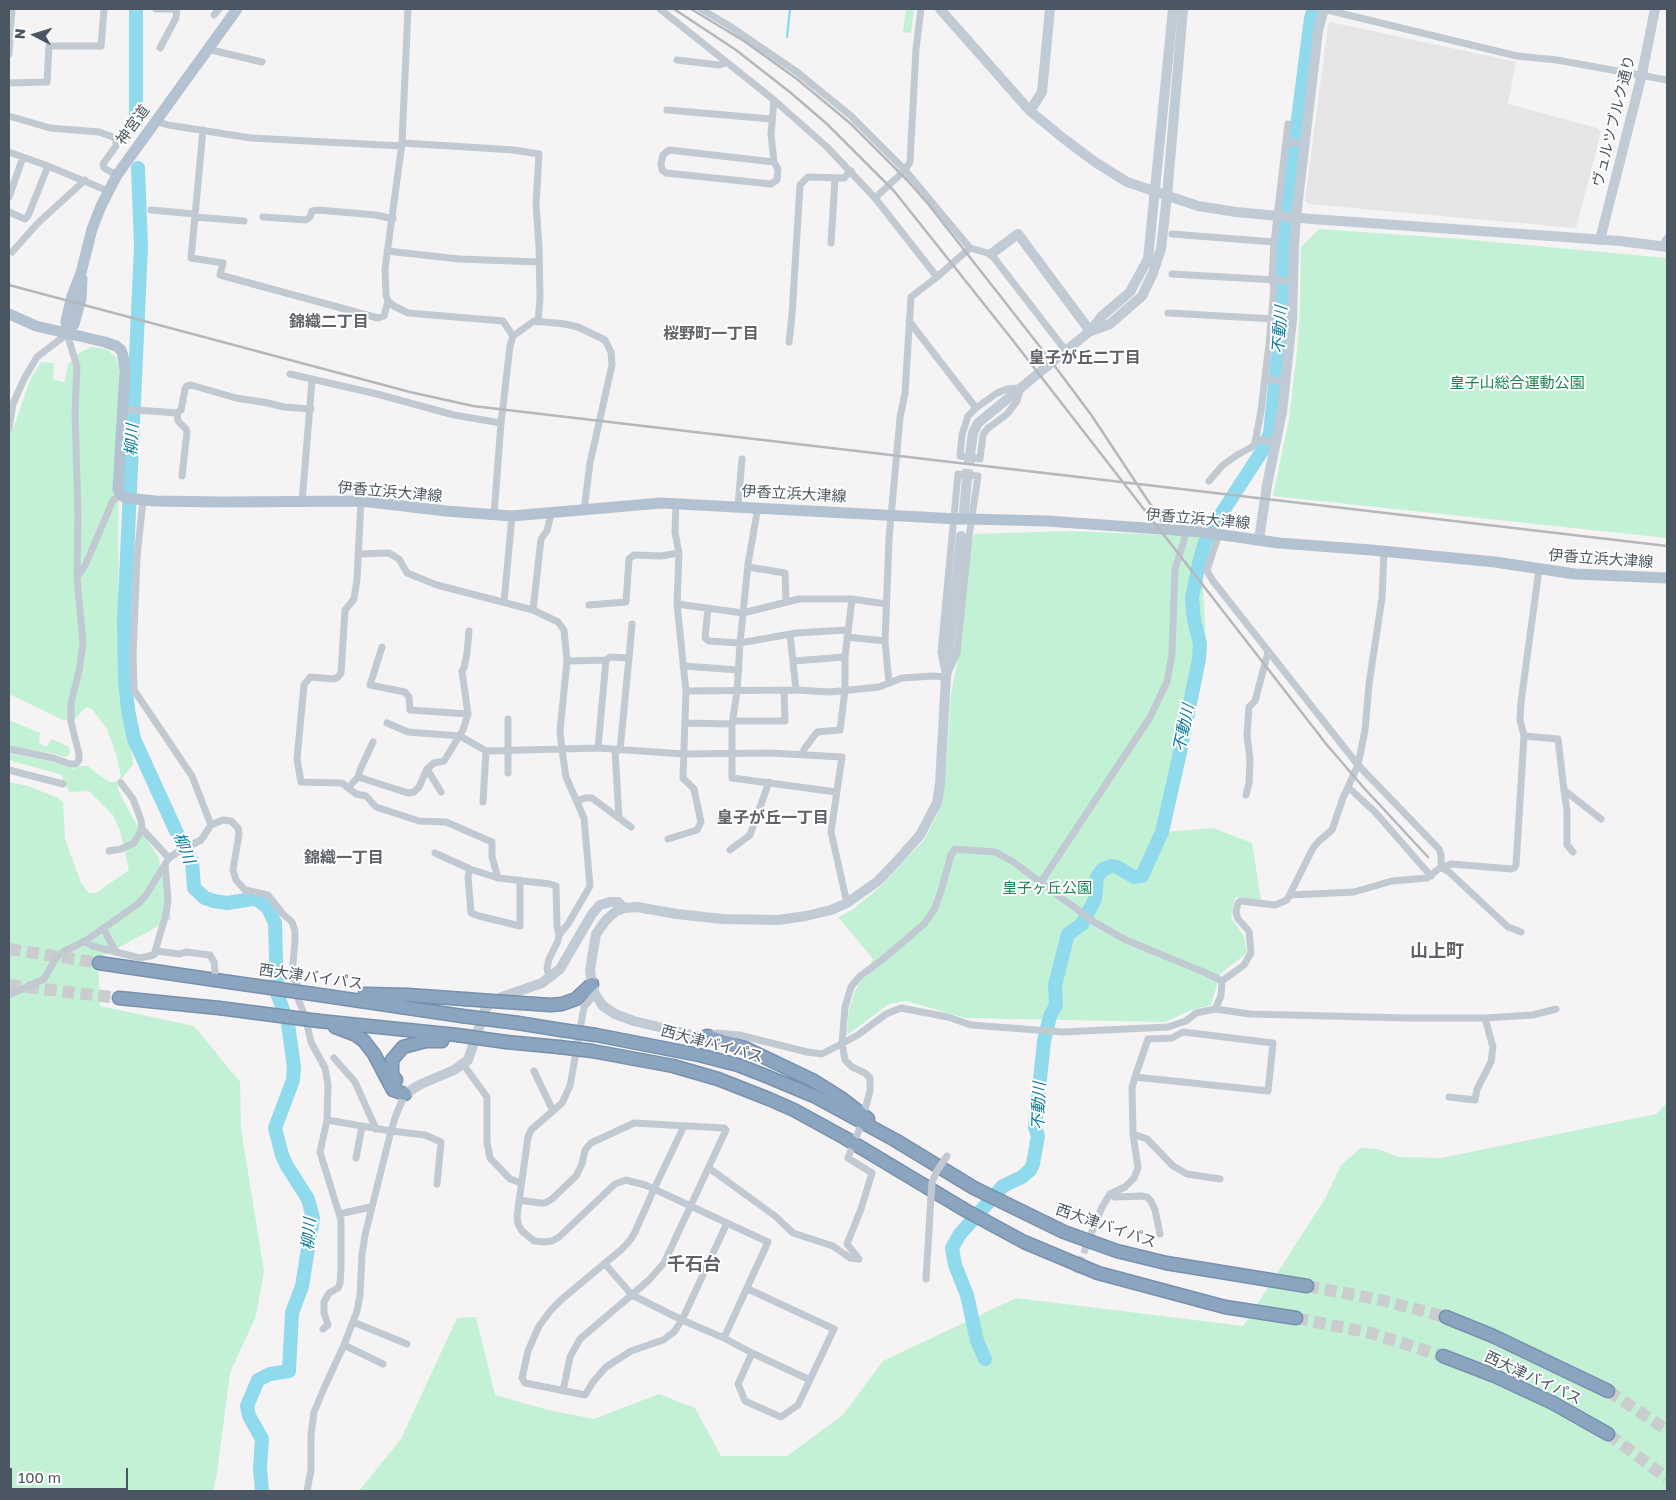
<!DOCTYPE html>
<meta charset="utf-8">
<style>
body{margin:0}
#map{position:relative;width:1676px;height:1500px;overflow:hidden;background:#f5f3f3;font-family:"Golos Text",sans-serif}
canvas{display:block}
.frame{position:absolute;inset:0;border:10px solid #4a5661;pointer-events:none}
.north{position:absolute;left:10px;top:10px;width:50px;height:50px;-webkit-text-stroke:4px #fff;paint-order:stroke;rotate:275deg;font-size:14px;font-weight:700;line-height:20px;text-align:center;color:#4a5661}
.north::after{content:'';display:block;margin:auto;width:18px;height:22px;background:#4a5661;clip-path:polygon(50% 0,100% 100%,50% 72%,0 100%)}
.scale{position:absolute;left:10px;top:1468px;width:118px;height:22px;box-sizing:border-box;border:2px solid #4a5661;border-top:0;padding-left:6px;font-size:15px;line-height:18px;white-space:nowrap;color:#4a5661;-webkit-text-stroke:4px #fff;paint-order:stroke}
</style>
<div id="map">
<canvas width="1676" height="1500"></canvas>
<div class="frame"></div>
<div class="north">N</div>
<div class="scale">100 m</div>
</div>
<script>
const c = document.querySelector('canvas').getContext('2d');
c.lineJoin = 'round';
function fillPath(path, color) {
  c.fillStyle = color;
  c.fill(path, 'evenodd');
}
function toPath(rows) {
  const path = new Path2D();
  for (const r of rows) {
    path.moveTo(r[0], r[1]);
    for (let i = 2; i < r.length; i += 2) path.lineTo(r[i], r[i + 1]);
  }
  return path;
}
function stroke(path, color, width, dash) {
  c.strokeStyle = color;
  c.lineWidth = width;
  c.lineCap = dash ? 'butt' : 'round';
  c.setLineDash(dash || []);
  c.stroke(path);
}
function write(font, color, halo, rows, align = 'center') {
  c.font = font + ' "Golos Text","Noto Sans JP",sans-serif';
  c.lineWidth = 4;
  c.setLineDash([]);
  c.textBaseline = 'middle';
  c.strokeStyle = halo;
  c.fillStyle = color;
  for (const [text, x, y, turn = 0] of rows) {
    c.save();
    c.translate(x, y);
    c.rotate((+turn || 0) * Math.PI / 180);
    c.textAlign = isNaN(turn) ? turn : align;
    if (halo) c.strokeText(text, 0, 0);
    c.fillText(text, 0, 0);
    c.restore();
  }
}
fillPath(toPath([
 [1330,22,1516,62,1508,104,1597,128,1601,132,1576,228,1309,204,1305,201,1328,25]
]), '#e6e4e5');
fillPath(toPath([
 [906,9,914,9,911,33,903,32],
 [1319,229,1461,239,1667,258,1667,538,1273,496,1289,419,1297,352,1300,309,1301,247],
 [91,347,106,349,116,357,119,368,118,682,133,759,133,764,117,785,118,790,134,820,159,858,171,919,98,959,100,1006,194,1026,240,1082,241,1129,264,1271,256,1316,230,1373,217,1473,213,1491,9,1491,9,782,28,786,58,798,63,803,65,839,81,883,89,893,96,893,129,870,120,831,113,815,89,791,70,792,63,783,62,775,9,760,9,753,54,762,73,769,81,766,88,766,97,774,110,782,116,782,121,776,116,754,107,729,92,709,86,707,76,718,63,720,9,694,9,432,13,429,30,380,41,362,53,363,54,365,53,379,63,382,65,380,68,364,79,353],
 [1069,531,1212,537,1202,568,1206,644,1165,832,1213,828,1252,843,1261,900,1235,897,1231,918,1244,936,1247,953,1220,974,1211,1005,1191,1010,1165,1022,966,1018,906,1001,889,1004,847,1035,849,1009,855,991,873,959,838,917,852,910,881,886,924,840,938,813,946,769,951,694,957,664,972,538,975,534],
 [9,720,40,733,39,743,45,746,47,746,52,739,69,747,70,752,68,756,64,757,55,754,9,746],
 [1667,1103,1667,1491,359,1491,401,1439,457,1318,476,1317,495,1395,548,1410,594,1419,659,1394,695,1408,721,1456,787,1456,843,1415,883,1361,1016,1298,1243,1326,1325,1199,1341,1165,1361,1148,1377,1149,1399,1157,1441,1158,1656,1114]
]), '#c3f1d5');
stroke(toPath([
 [787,37,790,9]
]), '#90daee', 2.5);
stroke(toPath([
 [136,9,136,121],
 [138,168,141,247,124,621,125,680,128,710,134,739,176,831,192,861,194,888,205,898,214,901,227,903,253,899,258,900,268,908,275,923,277,993,288,1024,294,1067,293,1080,275,1128,282,1155,287,1166,308,1199,313,1218,302,1286,292,1313,289,1371,270,1374,258,1380,247,1406,249,1416,262,1439,260,1468,262,1491],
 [985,1359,977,1341,967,1295,955,1265,952,1248,960,1234,1003,1186,1022,1177,1030,1170,1033,1164,1038,1136,1035,1127,1044,1041,1050,1016,1056,1005,1055,985,1068,934,1082,924,1085,918,1095,899,1097,877,1103,869,1112,866,1117,867,1134,877,1142,876,1162,832,1179,757,1199,659,1200,644,1194,620,1192,598,1199,563,1205,542,1216,522,1264,448,1270,433,1281,328,1283,236,1311,18,1314,9]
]), '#90daee', 14);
stroke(toPath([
 [1076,1273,1093,1229]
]), '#caccce', 7, [7, 3.5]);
stroke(toPath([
 [967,479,970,455]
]), '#caccce', 10, [10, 5]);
stroke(toPath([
 [9,949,99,963],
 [9,985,119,998],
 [1307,1286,1377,1299,1446,1317],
 [1296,1318,1371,1333,1443,1356],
 [1608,1391,1667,1430],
 [1608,1434,1667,1478]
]), '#caccce', 12, [12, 6]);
const highway = toPath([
 [99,963,229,982],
 [313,994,462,1016],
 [365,994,408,995,464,999],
 [119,998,219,1008],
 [521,1003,551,1005,562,1004,576,999,592,984],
 [319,1021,457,1035],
 [518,1023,561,1030],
 [335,1027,356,1035,364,1041,374,1054,393,1090,405,1094],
 [596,1035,699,1055,738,1065,766,1076,814,1096,895,1140,974,1188,1064,1232,1117,1251,1166,1263,1307,1286],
 [707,1036,745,1048,814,1081,841,1098,868,1119],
 [506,1042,559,1047],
 [592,1051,673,1066,718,1079,769,1099,794,1110,845,1138,965,1210,1024,1242,1098,1273,1225,1307,1296,1318],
 [396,1080,392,1075,392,1060,403,1047,426,1041,442,1041],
 [1446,1317,1493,1336,1608,1391],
 [1443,1356,1495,1376,1553,1403,1608,1434]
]);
stroke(highway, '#7690ad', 15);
stroke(toPath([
 [156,9,177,9,176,18,160,48],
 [408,9,402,143,385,269,386,295,388,301,394,306,408,313,503,321,513,336],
 [660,9,774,100,827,147,875,198,937,277],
 [701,9,728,25,797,72,851,116,905,170,970,248,991,254,1066,351],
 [1323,9,1517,56,1557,60,1667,80],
 [214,15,219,9],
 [207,49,262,62],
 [9,54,12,9],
 [677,60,719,65,726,63],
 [9,83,47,82,49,46,101,46,104,9],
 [774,100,771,134,774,162,669,150,663,155,661,164,662,170,666,173,771,184,777,180,778,169,774,162],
 [667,110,772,119],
 [9,116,50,128,99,132,113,137,116,140,116,146,103,164,104,168,117,175],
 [155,121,168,125,251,138,402,146],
 [203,130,191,258,223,263,220,275,378,318,384,316,388,301],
 [1286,142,1305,144],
 [402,143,514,150,539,154,536,204,539,247,540,299,538,322],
 [9,152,48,166,108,191],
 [9,197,23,157],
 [875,198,905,170,910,162,916,49,921,9],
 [151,210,195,214],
 [9,212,25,219,28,216,48,166],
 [195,217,244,221],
 [263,217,306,220,310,217,312,211,318,210,376,215,393,219],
 [1172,234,1274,242,1272,279,1274,288,1269,344,1261,411,1255,443,1252,447,1237,455,1223,465,1209,481],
 [1274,242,1288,124],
 [831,243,835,179],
 [1661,246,1667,238],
 [387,251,459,259,539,262],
 [12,252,38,223,85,180],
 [1172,274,1293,281],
 [1168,313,1292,320],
 [909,321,976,408],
 [789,342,792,315,800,185,808,177,844,178,851,171],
 [290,374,377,394,454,415,501,423],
 [1266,379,1286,382],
 [1021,388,1017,401,1007,414,987,429,983,435,980,459,960,456,962,435,968,416,976,408,997,393,1007,389,1021,388],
 [123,409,177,413,181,410,185,389,187,386,191,385,236,398,268,403,284,407,311,409],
 [177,413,178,421,186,429,187,432,182,476],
 [9,428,13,404,24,379,37,357,67,334,77,366,75,412,78,516,77,577],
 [1256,439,1276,443],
 [958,474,978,476,969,537,957,653,946,677,941,652,958,474],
 [143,500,137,557,133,655,134,690,192,776,211,825],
 [361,501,357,579,354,599,345,610,341,673,338,677,334,679,310,677,304,685,297,759,301,782,342,783,356,794,366,796,376,807,419,821,446,822,492,842,492,857,498,878,550,884,556,886,557,926,559,935,558,941,549,959,547,968,549,978],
 [302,503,312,380],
 [738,506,742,459],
 [758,507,748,564,740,643,737,692,732,724,732,778,836,792],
 [494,515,501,423,510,346,513,336,534,321,565,324,578,327,605,340,611,352,612,365,590,463,584,510],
 [1219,534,1208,567,1207,571,1213,581,1358,765,1439,849,1441,855,1441,867,1449,872,1508,927,1521,932],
 [359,554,389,553,399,559,407,573,437,585,533,610,558,622,564,630,567,661,560,731,562,750,566,777,584,818,590,886,568,924,559,935],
 [748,567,785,573,786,602],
 [504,602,512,516],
 [677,604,743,613,799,599,852,599,886,604],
 [589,605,626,602,629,559,634,555,661,556,679,553],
 [708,608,705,638,709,641,740,643,796,633,847,630],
 [533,610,541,539,547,531,551,514],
 [790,634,796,690],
 [847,637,885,641],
 [382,647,370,685,405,692,409,697,410,710,468,714],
 [629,658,632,624],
 [567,661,606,660,610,657,629,658,620,750],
 [793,661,845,657],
 [683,666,739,670],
 [889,683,885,641,889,539,900,418,905,393,911,297,937,277,970,248],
 [686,691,796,690,830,692,879,687,902,678,933,676,946,677],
 [733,721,785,721,784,690],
 [387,723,408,732,460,736,486,751,598,748,684,754,770,753,842,757,831,832,847,903],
 [685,723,732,724],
 [1524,736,1558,739,1564,790,1601,819],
 [598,748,606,660],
 [9,749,53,758,70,764,76,764,79,760,79,754,71,722,71,703,79,671,83,644,77,577,85,566,113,500,121,495],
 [615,750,619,818],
 [802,754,805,748,817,732,840,730,845,690,845,657,852,599],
 [427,769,441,792],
 [9,770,63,784],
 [508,773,508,719],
 [358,777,360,770,373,742],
 [121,783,133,799,141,820,142,829,169,858],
 [1348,787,1375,812,1431,876],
 [348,788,358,777,408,793,414,792,419,787,427,769,434,763,444,761,463,730,468,714,462,671,464,668,467,653,469,631],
 [1564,790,1567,811,1567,845,1573,852],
 [1246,795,1249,783,1250,759,1247,735,1249,707,1255,701,1268,652],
 [577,801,585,798,592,798,631,827],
 [483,802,486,751],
 [668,839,697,830,701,822,694,789,683,778,686,691,677,604,679,553,675,532,676,503],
 [730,850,750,835,769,782],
 [109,851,121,849,134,843,142,829],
 [435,853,470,869,498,878],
 [470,869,468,877,471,913,479,916,520,926,520,880],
 [1041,882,1149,719,1167,682,1172,654,1175,569,1184,541,1185,531],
 [1290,895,1354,892,1392,881,1427,878,1441,867,1452,864,1511,869,1514,868,1516,865,1524,736,1520,720,1521,702,1539,569],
 [103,928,116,952],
 [85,941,92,946,140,958,154,955,166,914,168,900,165,865],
 [156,951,180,954,186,952,210,955,214,962,215,972],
 [595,994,584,1007,570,1086,562,1103,531,1130,528,1137,517,1216,518,1224,522,1231,534,1241,544,1242,552,1241,559,1237,615,1184,626,1180,645,1185,654,1189,768,1242,724,1338,682,1320,674,1332,663,1340,631,1351,606,1367,593,1382,585,1395,525,1383,522,1378,528,1351,539,1326,551,1310,562,1299,622,1249,631,1239,635,1232,654,1189,684,1126],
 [9,995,44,979,56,958,63,952,85,941,138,904,146,895,169,858,181,850,201,840,211,825,223,820,231,821,238,828,239,834,233,870,236,880,245,890,268,895,283,914,292,922,295,931,295,940,292,975,297,985,298,999,305,1016,311,1042,325,1068,328,1085,327,1120,391,1131,425,1135,441,1142,437,1184],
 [1215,1009,1221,996,1222,981,1244,965,1251,953,1249,931,1238,919,1236,912,1238,903,1241,901,1275,905,1287,900,1313,848,1319,841,1332,830,1343,798,1358,765,1365,730,1369,684,1382,598,1384,551],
 [709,1035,718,1033,739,1035,807,1052,822,1054,858,1035,886,1014,901,1008,948,1017,971,1025,1063,1032,1168,1027,1186,1021,1196,1013,1215,1009,1250,1014,1407,1018,1485,1018,1533,1015,1556,1009],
 [334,1058,355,1082,376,1129],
 [463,1064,487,1097,487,1142,490,1158,510,1179,521,1183],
 [534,1071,553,1111],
 [1449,1097,1475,1100,1477,1089,1491,1062,1493,1047,1485,1018],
 [865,1109,870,1091,870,1078,865,1073,852,1067,845,1060,842,1044,845,1007,851,987,860,976,882,960,924,924,934,910,941,891,951,855,955,849,995,852,1012,861,1094,922,1126,940,1206,973,1222,981],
 [1133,1134,1147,1139,1173,1166,1187,1174,1220,1179],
 [856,1137,860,1128],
 [851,1150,848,1158,872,1173,861,1209,847,1244,859,1259],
 [356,1158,362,1126],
 [709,1168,775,1216,793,1233,833,1246,850,1258,859,1259],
 [1110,1194,1115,1197,1141,1196,1147,1197,1151,1201,1155,1210,1160,1234],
 [519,1200,540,1203,545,1203,552,1199,576,1176,582,1164,585,1150,591,1143,634,1123,724,1128,726,1130,664,1263,648,1281,580,1339,570,1357,563,1391],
 [339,1214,371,1207],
 [1093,1229,1102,1207,1110,1194,1125,1187,1134,1178,1138,1168,1133,1134,1132,1088,1135,1077,1148,1039,1172,1038,1183,1032,1273,1043,1268,1091,1135,1077],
 [605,1264,632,1295,682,1320,727,1223],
 [926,1279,931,1197],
 [748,1289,834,1329,798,1405,781,1417,745,1401,738,1384,752,1353,810,1380],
 [353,1322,407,1344],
 [323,1329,328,1325,324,1313,324,1302,329,1293,338,1288,340,1283,341,1268,341,1220,320,1152,327,1120],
 [724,1338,752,1353],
 [344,1345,383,1364],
 [307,1491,311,1470,311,1435,314,1412,325,1386,344,1345,357,1311,360,1295,362,1255,365,1235,391,1131,396,1115,405,1094]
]), '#c1cad2', 7);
stroke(toPath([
 [940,9,1030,111,1063,138,1095,162,1127,182,1198,206,1236,212,1312,219,1620,241,1667,247],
 [1030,111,1042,92,1050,9],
 [1600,240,1642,74,1655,9],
 [991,254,1018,234,1090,331],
 [1091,331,1110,324,1142,296,1153,273,1161,249,1167,196,1183,9],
 [970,455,973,433,978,423,1090,331,1102,316,1130,292,1148,259,1173,9],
 [964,512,967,479],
 [1259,540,1267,485,1282,412,1292,320,1294,246,1296,217,1318,31,1324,9],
 [707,1036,696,1036,634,1021,615,1014,603,1006,595,994,592,984,590,970,596,934,606,920,615,912,624,908,637,907,677,914,722,919,778,920,806,916,831,910,847,903,878,881,897,861,920,835,937,803,940,784,946,677,961,536],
 [405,1094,419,1085,454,1070,468,1060,485,1010,490,1003,499,998,542,983,560,969,592,914,600,905,610,902,618,902,624,908]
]), '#c1cbd6', 10);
stroke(toPath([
 [9,314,36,326,105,342,116,346,121,350,123,356,125,371,118,489,121,495,126,498,155,501,223,502,361,501,446,511,512,516,661,503,958,519],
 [67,334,66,321,72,296,81,273,92,229,101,206,117,175,237,9],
 [67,334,74,324,81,299,82,279],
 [968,519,1047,521,1202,532,1279,543,1371,550,1495,562,1575,574,1667,578]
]), '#b3c2d1', 11);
stroke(highway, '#8ba5c1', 12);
stroke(toPath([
 [674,9,736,50,791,93,827,124,894,191,1011,338,1327,745,1364,788,1428,857],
 [691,9,744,41,797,79,851,124,907,180,929,205,1048,357,1092,416,1164,525],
 [9,285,410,392,473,406,1667,546]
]), '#b5b8bd', 2.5);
const highwayBridge = toPath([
 [229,982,313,994],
 [464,999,521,1003],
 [219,1008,319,1021],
 [462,1016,518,1023],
 [561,1030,596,1035],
 [457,1035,506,1042],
 [559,1047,592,1051]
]);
stroke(highwayBridge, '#7690ad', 15, []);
stroke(toPath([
 [931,1197,932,1182,937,1171,947,1156]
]), '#c1cad2', 7);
stroke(toPath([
 [958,519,968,519]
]), '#b3c2d1', 11);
stroke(highwayBridge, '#8ba5c1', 12);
write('15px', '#4a5661', '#fff', [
 ["ヴュルツブルク通り",1614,121,-76],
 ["神宮道",133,125,-54],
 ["伊香立浜大津線",390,492,5],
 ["伊香立浜大津線",794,494,3],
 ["伊香立浜大津線",1198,519,5],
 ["伊香立浜大津線",1601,559,4],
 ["西大津バイパス",311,977,8],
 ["西大津バイパス",712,1044,15],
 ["西大津バイパス",1106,1226,19],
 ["西大津バイパス",1533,1378,25]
]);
write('15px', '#17864f', '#fff', [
 ["皇子山総合運動公園",1517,383],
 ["皇子ヶ丘公園",1047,888]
]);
write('bold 16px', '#5f6368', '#fff', [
 ["錦織二丁目",329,322],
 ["桜野町一丁目",711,334],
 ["皇子が丘二丁目",1085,358],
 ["皇子が丘一丁目",773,818],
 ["錦織一丁目",344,858]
]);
write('italic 16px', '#0c7c9b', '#fff', [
 ["不動川",1280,330,-86],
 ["柳川",132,440,-87],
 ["不動川",1184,728,-78],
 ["柳川",184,848,69],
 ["不動川",1039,1106,-88],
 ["柳川",309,1234,-85]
]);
write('bold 18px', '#5f6368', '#fff', [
 ["山上町",1437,951],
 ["千石台",694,1264]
]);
</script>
